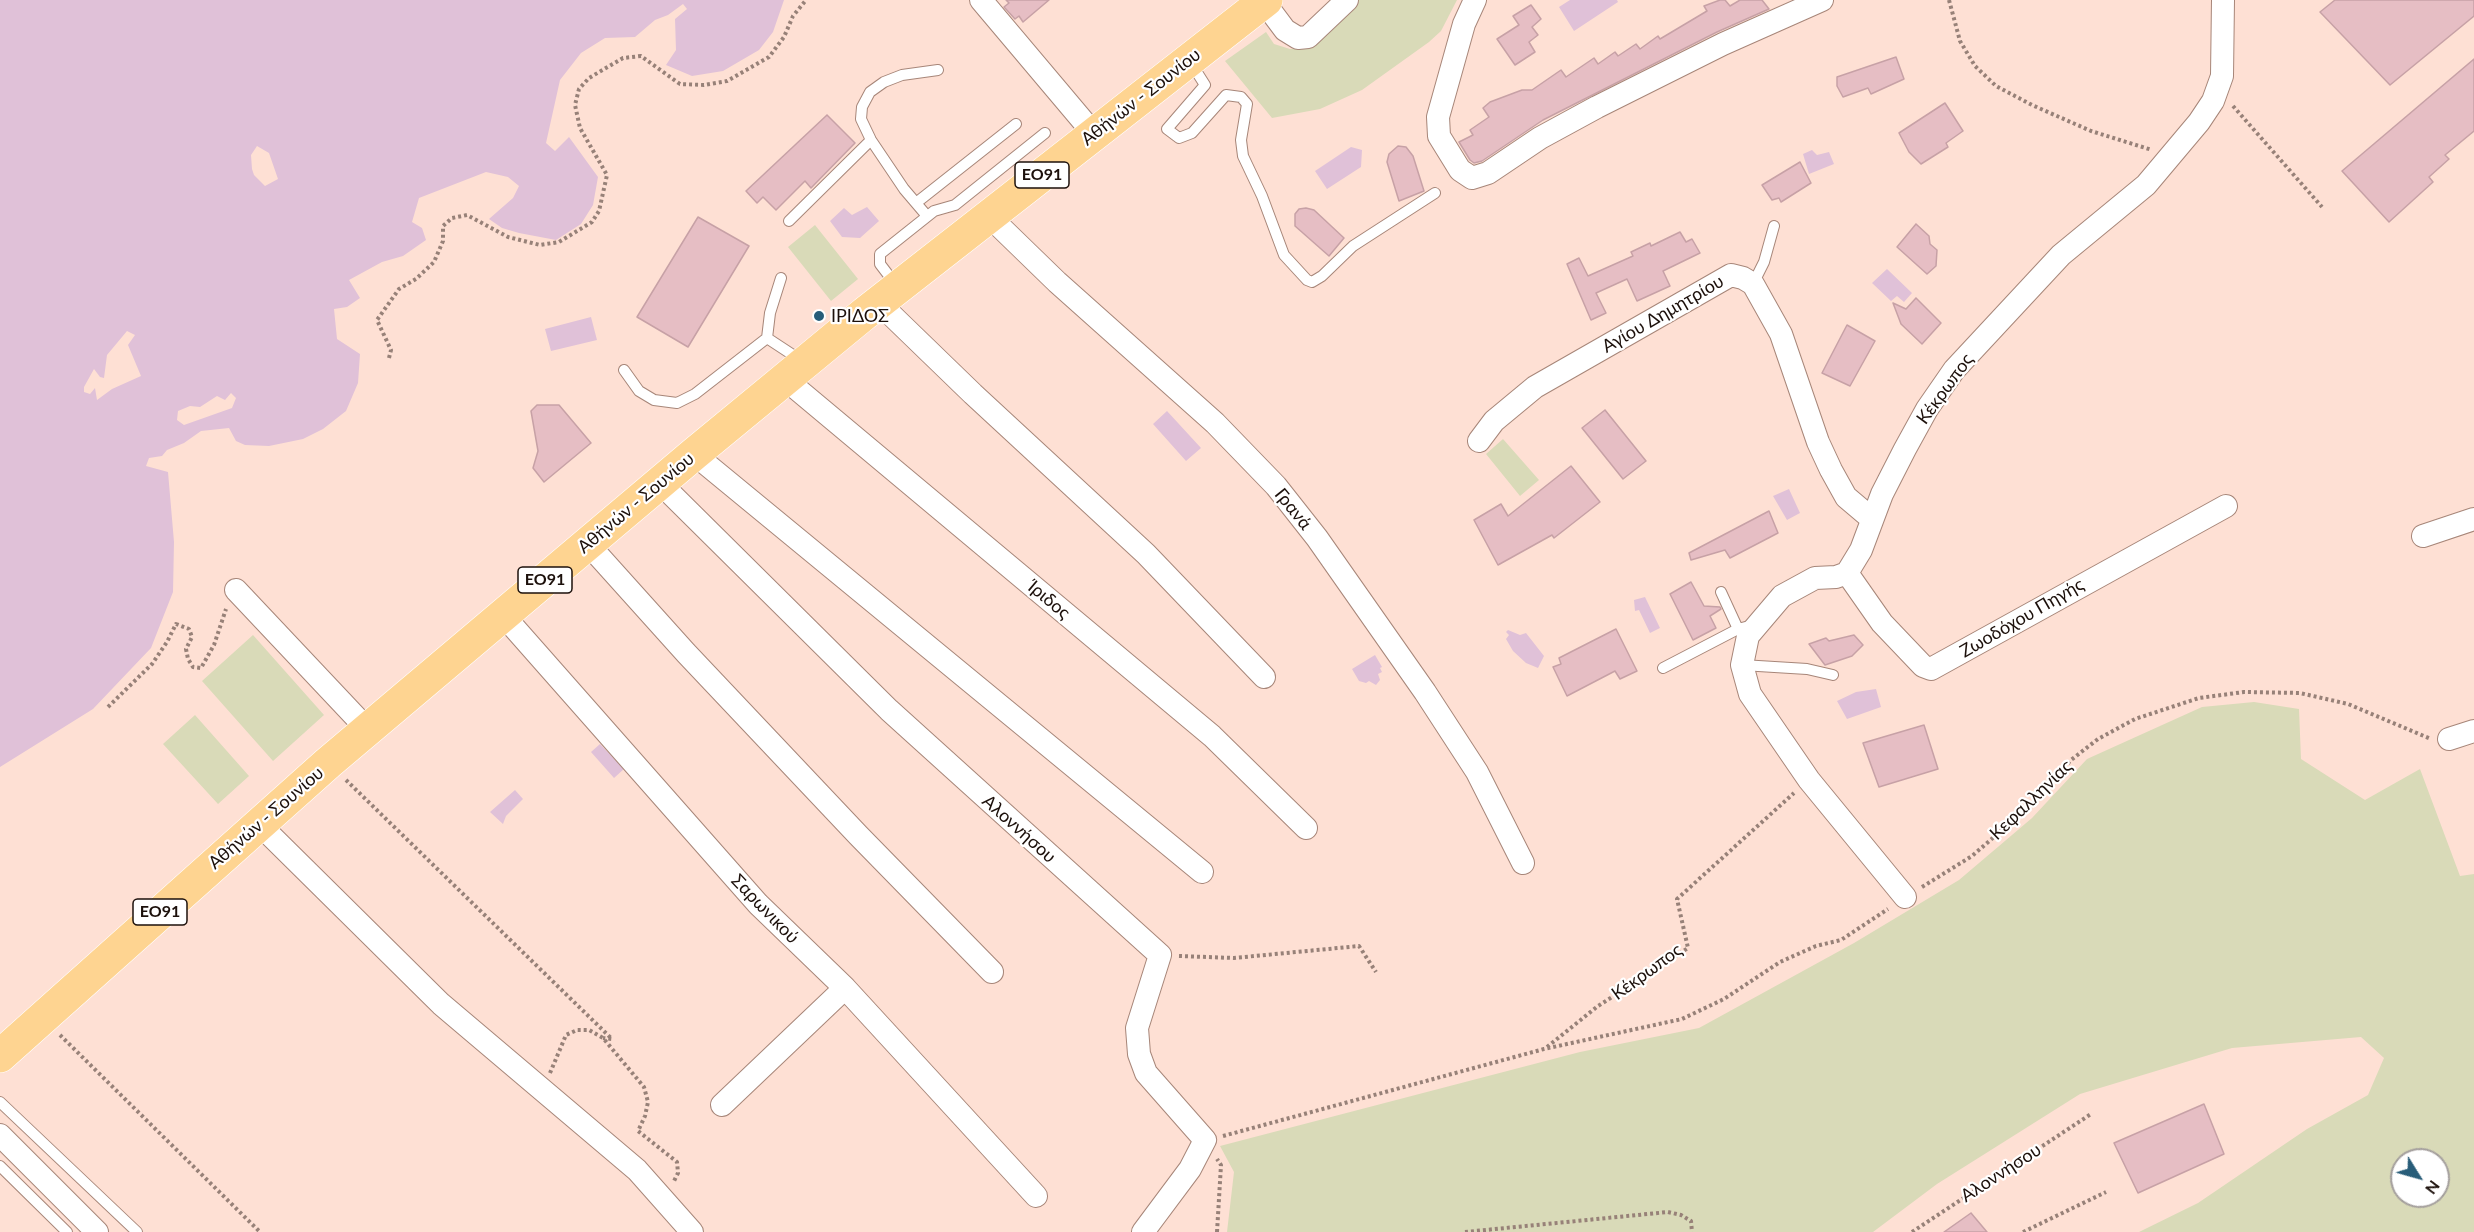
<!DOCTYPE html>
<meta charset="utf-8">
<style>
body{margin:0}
#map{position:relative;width:2474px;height:1232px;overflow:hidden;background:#fee0d4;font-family:Lato,sans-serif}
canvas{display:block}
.north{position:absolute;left:2390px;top:1148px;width:60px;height:60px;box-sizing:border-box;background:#fff;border:2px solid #a49f9d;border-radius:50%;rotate:127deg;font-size:16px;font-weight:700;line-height:24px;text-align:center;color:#1c100b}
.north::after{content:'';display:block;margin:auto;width:21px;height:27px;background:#285d79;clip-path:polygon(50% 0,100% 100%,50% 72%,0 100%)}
</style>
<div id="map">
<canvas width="2474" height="1232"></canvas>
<div class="north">N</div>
</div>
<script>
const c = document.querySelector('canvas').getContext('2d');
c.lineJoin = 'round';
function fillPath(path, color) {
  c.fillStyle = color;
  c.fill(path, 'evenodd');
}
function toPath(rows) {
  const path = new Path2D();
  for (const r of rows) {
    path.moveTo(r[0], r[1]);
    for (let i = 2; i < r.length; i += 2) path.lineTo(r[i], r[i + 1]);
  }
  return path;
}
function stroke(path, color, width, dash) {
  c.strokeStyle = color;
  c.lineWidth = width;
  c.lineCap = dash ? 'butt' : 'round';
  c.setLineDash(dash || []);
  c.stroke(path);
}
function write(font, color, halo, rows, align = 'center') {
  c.font = font + ' Lato,sans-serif';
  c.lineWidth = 4.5;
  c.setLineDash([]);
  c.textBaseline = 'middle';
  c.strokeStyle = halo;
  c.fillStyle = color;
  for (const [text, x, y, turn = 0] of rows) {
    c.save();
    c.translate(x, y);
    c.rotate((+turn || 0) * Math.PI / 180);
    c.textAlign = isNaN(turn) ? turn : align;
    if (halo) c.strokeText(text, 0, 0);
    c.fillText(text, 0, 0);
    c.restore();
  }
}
fillPath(toPath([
 [1359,0,1457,0,1441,31,1429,42,1362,90,1320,109,1272,118,1225,61,1266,32,1274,44,1290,49,1306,48],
 [815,225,858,279,831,301,788,247],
 [1503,439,1539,480,1520,496,1486,454],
 [253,635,324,715,273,761,202,681],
 [2254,702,2299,709,2301,759,2365,800,2420,769,2460,876,2474,874,2474,1232,2139,1232,2198,1203,2307,1129,2368,1095,2384,1058,2361,1037,2232,1048,2080,1094,1937,1184,1873,1232,1227,1232,1234,1172,1220,1146,1580,1052,1699,1028,1854,943,1959,880,2032,818,2087,759,2202,707],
 [2402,1160,2438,1160,2438,1196,2402,1196],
 [195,715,249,776,218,804,163,744]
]), '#d9dab8');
fillPath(toPath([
 [0,0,784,0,773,32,759,50,723,71,692,76,666,65,676,50,675,19,687,9,683,4,668,15,655,20,635,37,605,38,581,53,560,80,546,143,555,151,569,137,598,177,593,205,581,224,556,240,519,233,502,228,489,219,513,198,519,186,508,177,486,172,419,198,412,222,422,228,426,240,403,256,382,262,349,280,360,298,347,307,334,309,337,339,360,354,358,383,346,411,323,429,303,439,269,446,245,445,236,441,229,428,201,431,184,443,167,450,162,456,149,458,146,466,168,472,174,542,173,592,151,648,93,709,0,767],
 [257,146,269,153,278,179,265,186,254,175,252,169,251,155],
 [127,331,135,335,128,345,141,376,112,389,97,400,95,388,90,394,84,392,84,387,94,369,100,377,104,378,107,355],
 [231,393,236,398,232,408,184,425,177,420,178,411,190,406,200,407,217,396,225,400],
 [1570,0,1617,0,1618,2,1574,31,1559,7],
 [1351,147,1362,150,1361,167,1327,189,1315,171],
 [1812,150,1817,155,1829,152,1834,164,1809,174,1803,154],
 [867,207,879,221,860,238,842,237,830,221,844,208,852,215],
 [1887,269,1912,293,1904,302,1897,296,1891,301,1872,283],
 [591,317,597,340,551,351,545,329],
 [1167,411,1201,448,1186,461,1153,424],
 [1789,489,1800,513,1787,520,1773,496],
 [1645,597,1660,628,1650,633,1639,610,1635,611,1634,600],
 [1508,630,1520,635,1526,633,1544,656,1538,668,1526,663,1513,651,1506,639,1509,635,1506,632],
 [1375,655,1382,667,1380,668,1382,672,1378,674,1380,680,1376,685,1369,681,1366,683,1359,681,1352,669],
 [1876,689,1881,707,1847,719,1837,701,1856,692],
 [600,744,624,769,614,778,591,752],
 [515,790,523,799,506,816,503,824,490,812]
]), '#e0c1d8');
const building = toPath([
 [1006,0,1049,0,1023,22,1019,16,1015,19,1004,7,1009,3,1006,0],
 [1720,0,1725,0,1730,6,1740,0,1762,0,1769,9,1717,32,1543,120,1482,161,1474,163,1470,160,1459,142,1473,135,1470,130,1489,117,1483,108,1490,102,1522,90,1532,90,1561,70,1566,77,1594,58,1598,64,1615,52,1618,56,1636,44,1640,49,1658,36,1660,39,1707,11,1704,6,1720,0],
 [2335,0,2474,0,2474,16,2390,85,2320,12,2335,0],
 [1531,5,1541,19,1532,27,1538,35,1529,42,1535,52,1515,65,1497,39,1519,25,1513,16,1531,5],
 [1896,57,1904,79,1871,94,1868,88,1843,97,1837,86,1837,77,1896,57],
 [2474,59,2474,131,2445,155,2449,159,2429,177,2433,182,2389,222,2342,171,2474,59],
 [1945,103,1963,131,1946,143,1948,147,1921,164,1909,152,1899,133,1945,103],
 [827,115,855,143,811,188,805,181,776,210,763,197,757,203,746,191,827,115],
 [1398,146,1406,147,1413,156,1424,191,1399,201,1387,162,1389,154,1398,146],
 [1800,162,1811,183,1781,202,1779,198,1772,200,1762,185,1800,162],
 [1306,208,1314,210,1344,238,1329,256,1295,226,1295,214,1299,209,1306,208],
 [698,217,749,246,688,347,637,317,698,217],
 [1916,224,1929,236,1930,244,1937,250,1936,266,1927,274,1897,247,1916,224],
 [1680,232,1686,242,1692,239,1700,253,1663,271,1670,286,1637,301,1627,279,1596,293,1606,313,1591,320,1567,264,1579,258,1588,276,1633,256,1631,252,1650,243,1651,246,1680,232],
 [1916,298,1941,323,1922,344,1901,324,1893,303,1906,309,1916,298],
 [1847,325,1875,341,1850,386,1822,373,1847,325],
 [537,405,559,405,591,443,544,482,533,468,538,451,531,411,537,405],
 [1605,410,1646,461,1623,479,1582,428,1605,410],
 [1571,466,1600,502,1554,538,1552,535,1498,565,1474,520,1501,504,1508,516,1571,466],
 [1769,511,1778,533,1730,558,1725,550,1691,560,1689,553,1769,511],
 [1691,582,1704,606,1720,607,1721,609,1710,616,1716,628,1693,640,1670,594,1691,582],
 [1616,629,1637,671,1620,679,1615,671,1567,696,1553,667,1561,664,1559,658,1616,629],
 [1854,635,1863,645,1852,656,1825,665,1809,644,1826,638,1829,641,1854,635],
 [1924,725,1938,769,1879,787,1863,743,1924,725],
 [2204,1104,2224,1154,2138,1193,2114,1143,2204,1104],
 [1971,1213,1987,1232,1944,1232,1971,1213]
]);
fillPath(building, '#e6bec4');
stroke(building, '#c7a1a6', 1.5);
const lane = toPath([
 [1191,63,1205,85,1167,129,1179,138,1192,133,1226,95,1241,97,1247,104,1241,140,1243,156,1262,196,1284,255,1307,280,1312,282,1322,276,1353,246,1435,193],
 [916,203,1016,124],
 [927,216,904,189,871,140,861,119,862,107,870,92,884,82,902,75,938,70],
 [789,221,871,140],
 [1753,284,1764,262,1774,226],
 [896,285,880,264,880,254,934,211,955,205,1045,133],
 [767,338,802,361],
 [624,370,639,391,654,400,677,403,695,394,767,338,770,313,781,278],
 [1721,592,1738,629],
 [1742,665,1807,669,1833,675],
 [1663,668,1738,629,1753,625],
 [0,1102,137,1232],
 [0,1166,67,1232]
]);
const street = toPath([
 [981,0,1094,134],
 [1475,0,1464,24,1438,117,1439,136,1460,170,1472,178,1488,173,1540,138,1597,107,1723,44,1822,0],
 [1264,2,1285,30,1298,38,1308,37,1347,0],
 [989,216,1057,282,1215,423,1276,486,1317,538,1425,692,1477,772,1523,863],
 [879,303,973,394,1146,554,1264,677],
 [785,379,1212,736,1306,828],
 [1479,441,1494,421,1535,387,1731,275,1743,278,1753,284,1781,334,1818,442,1831,470,1846,497,1872,519],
 [694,454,1202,872],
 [660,483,889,710,1160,955,1137,1028,1139,1054,1146,1073,1205,1140,1190,1169,1143,1232],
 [2423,536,2474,519],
 [588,544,686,653,858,835,992,972],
 [1847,573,1882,623,1923,666,1931,669,2226,506],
 [236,590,368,730],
 [503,615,758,904,845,988,1036,1196],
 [2449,739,2474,731],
 [258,823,441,1004,637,1170,692,1232],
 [1905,897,1809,780,1750,694,1742,665,1748,636,1782,596,1815,578,1836,577,1847,573,1861,550,1882,494,1905,449,1927,409,1954,370,2061,255,2146,185,2199,122,2213,101,2222,76,2223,0],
 [722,1105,845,988],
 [0,1135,97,1232]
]);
const primary = toPath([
 [0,1056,328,763,694,454,864,314,1266,0]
]);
stroke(lane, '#a78679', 12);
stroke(street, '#a78679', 24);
stroke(primary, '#fff', 34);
stroke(toPath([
 [1949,0,1960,41,1975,66,1996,86,2032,105,2091,131,2152,150],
 [2233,106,2322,207],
 [389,358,391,350,377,320,399,289,416,279,434,262,443,241,443,226,452,218,467,215,508,237,540,245,559,242,592,222,599,211,607,175,580,128,575,105,579,89,589,78,623,58,641,56,680,84,704,85,727,81,769,57,784,37,793,16,806,0],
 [108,707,152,664,167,642,176,624,189,629,192,637,186,649,188,659,193,667,201,668,214,645,226,609],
 [346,780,612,1039,603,1038],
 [1922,887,1972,856,2031,805,2071,760,2098,739,2135,719,2199,698,2244,692,2300,693,2348,704,2431,739],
 [1179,956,1234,958,1359,946,1376,972],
 [60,1035,260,1232],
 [1547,1047,1598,1006,1688,948,1677,899,1794,793],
 [550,1073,566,1035,577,1030,589,1030,603,1038,644,1087,648,1102,645,1116,638,1131,677,1162,678,1173,674,1181],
 [1223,1136,1544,1049,1682,1019,1724,999,1780,962,1816,946,1841,940,1888,909],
 [1217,1232,1221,1165,1217,1159],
 [1465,1232,1668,1212,1681,1215,1691,1221,1692,1232],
 [1912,1232,2091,1114],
 [2023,1232,2106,1192]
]), '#978178', 4, [3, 3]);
stroke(lane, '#fff', 10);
stroke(street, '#fff', 22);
stroke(primary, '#fed491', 33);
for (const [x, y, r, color] of [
 [819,316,6,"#285d79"]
]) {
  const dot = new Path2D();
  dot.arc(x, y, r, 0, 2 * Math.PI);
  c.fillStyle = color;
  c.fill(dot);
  stroke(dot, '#fff', 2);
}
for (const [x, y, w] of [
 [1042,175,54],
 [545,580,54],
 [160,912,54]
]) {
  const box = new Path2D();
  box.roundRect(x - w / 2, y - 13, w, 26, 4.5);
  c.fillStyle = '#fff';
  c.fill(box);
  stroke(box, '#1c100b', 1.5);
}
write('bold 16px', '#1c100b', null, [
 ["ΕΟ91",1042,175],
 ["ΕΟ91",545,580],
 ["ΕΟ91",160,912]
]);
write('18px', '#1c100b', '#fff', [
 ["Αθήνών - Σουνίου",1141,97,-38],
 ["Αγίου Δημητρίου",1663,314,-30],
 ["Κέκρωπος",1945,389,-54],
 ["Αθήνών - Σουνίου",636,503,-40],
 ["Γρανά",1293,509,51],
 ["Ίριδος",1049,600,40],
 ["Ζωοδόχου Πηγής",2022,618,-30],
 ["Κεφαλληνίας",2031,800,-44],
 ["Αθήνών - Σουνίου",266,818,-41],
 ["Αλοννήσου",1019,829,42],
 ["Σαρωνικού",765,909,46],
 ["Κέκρωπος",1647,972,-36],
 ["Αλοννήσου",2001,1173,-33]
]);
write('18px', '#1c100b', '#fff', [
 ["ΙΡΙΔΟΣ",831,316]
], 'left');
</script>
